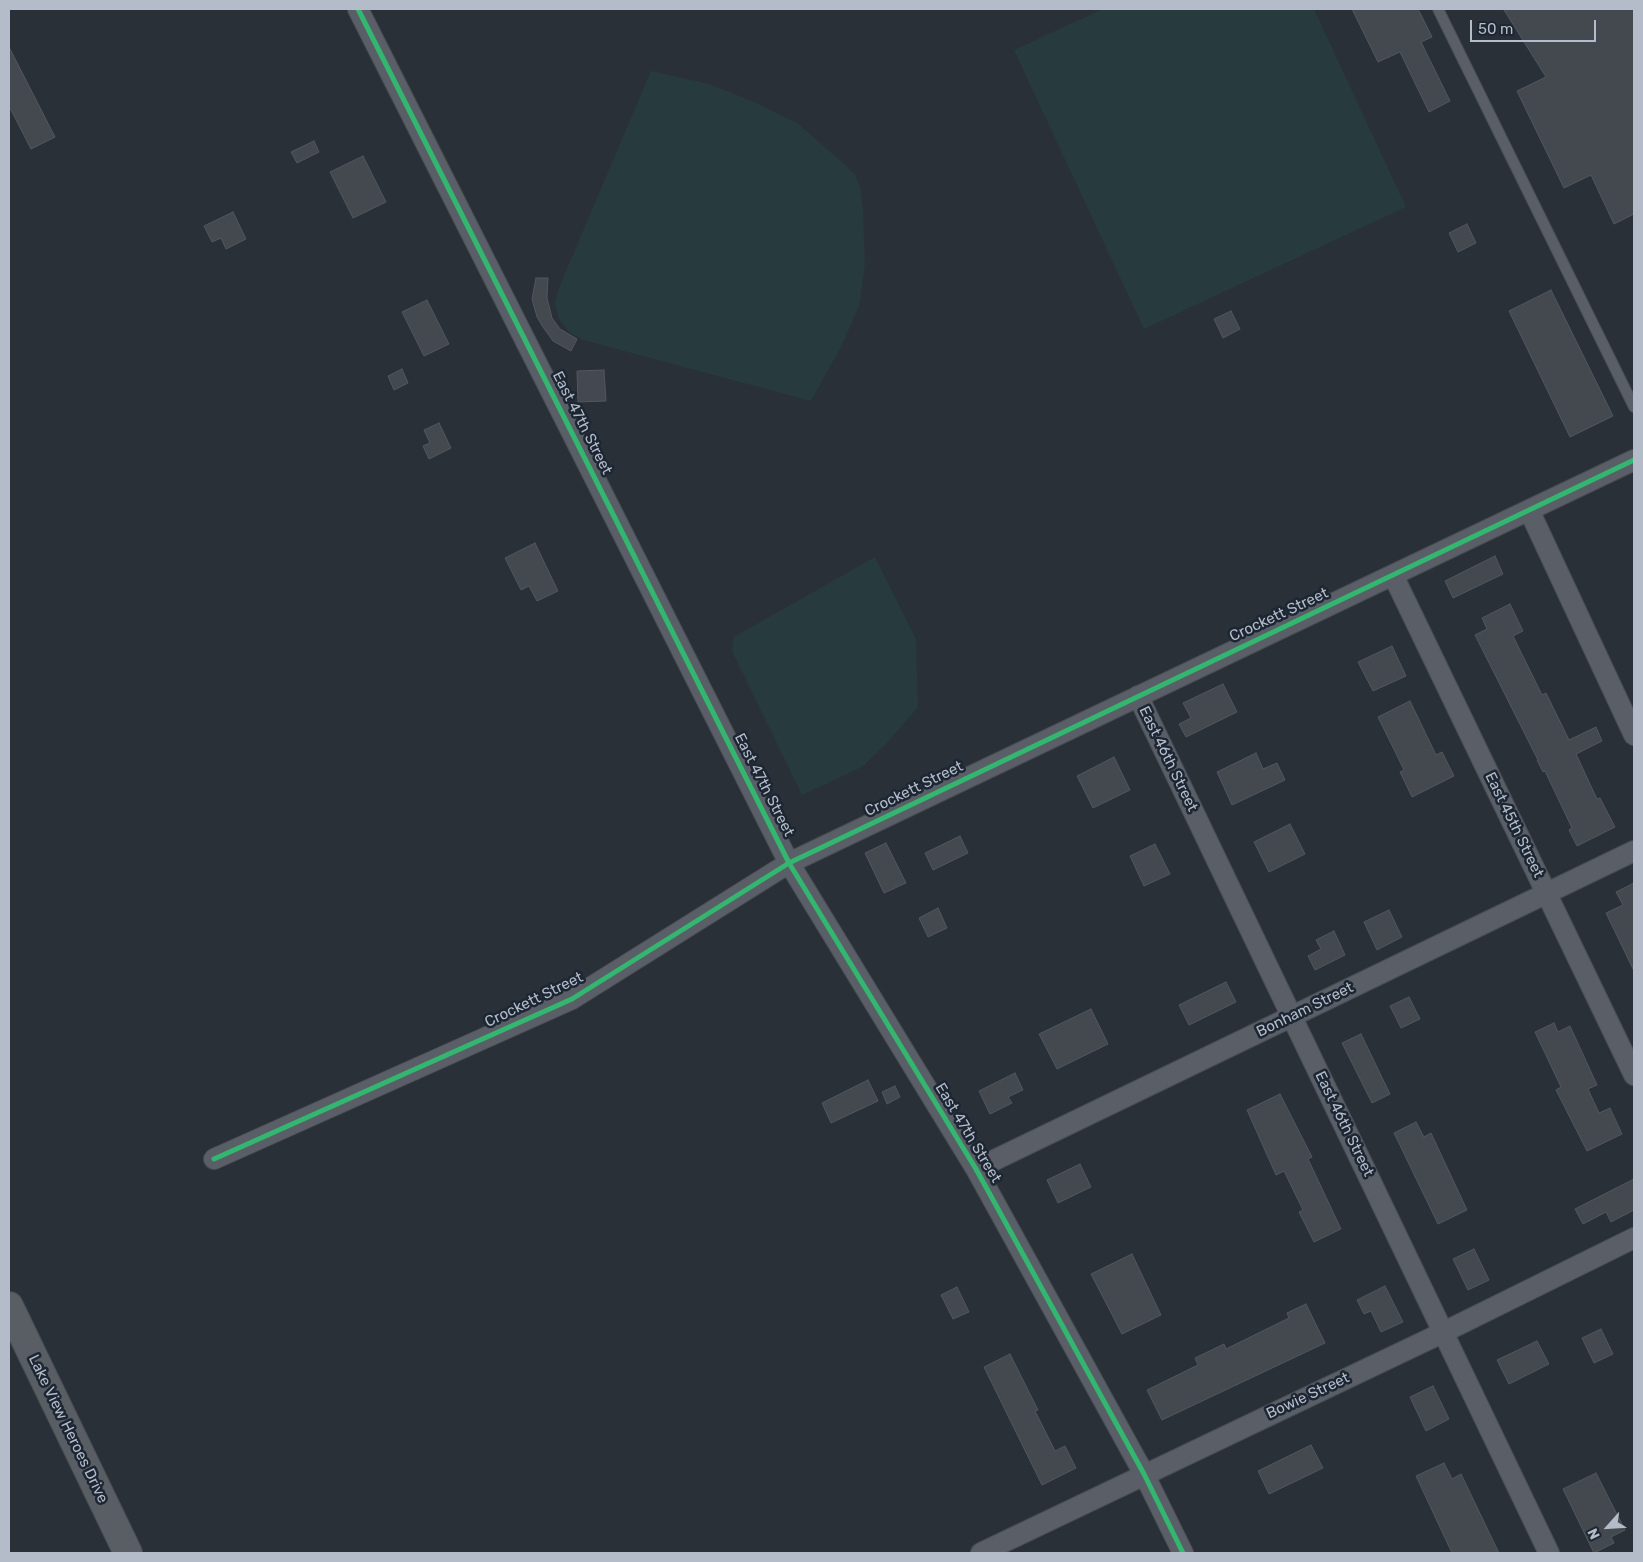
<!DOCTYPE html>
<style>
body{margin:0}
#map{position:relative;width:1643px;height:1562px;overflow:hidden;background:#2a3038;font-family:Rubik,sans-serif}
canvas{display:block}
.frame{position:absolute;inset:0;border:10px solid #b4bcc9;pointer-events:none}
.north{position:absolute;left:1583px;top:1502px;width:50px;height:50px;-webkit-text-stroke:4px #1d2633;paint-order:stroke;rotate:244deg;font-size:14px;font-weight:700;line-height:20px;text-align:center;color:#b4bcc9}
.north::after{content:'';display:block;margin:auto;width:18px;height:22px;background:#b4bcc9;clip-path:polygon(50% 0,100% 100%,50% 72%,0 100%)}
.scale{position:absolute;left:1470px;top:20px;width:126px;height:22px;box-sizing:border-box;border:2px solid #b4bcc9;border-top:0;padding-left:6px;font-size:15px;line-height:18px;white-space:nowrap;color:#b4bcc9;-webkit-text-stroke:4px #1d2633;paint-order:stroke}
</style>
<div id="map">
<canvas width="1643" height="1562"></canvas>
<div class="frame"></div>
<div class="north">N</div>
<div class="scale">50 m</div>
</div>
<script>
const c = document.querySelector('canvas').getContext('2d');
c.lineJoin = 'round';
function fillPath(path, color) {
  c.fillStyle = color;
  c.fill(path, 'evenodd');
}
function toPath(rows) {
  const path = new Path2D();
  for (const r of rows) {
    path.moveTo(r[0], r[1]);
    for (let i = 2; i < r.length; i += 2) path.lineTo(r[i], r[i + 1]);
  }
  return path;
}
function stroke(path, color, width, dash) {
  c.strokeStyle = color;
  c.lineWidth = width;
  c.lineCap = dash ? 'butt' : 'round';
  c.setLineDash(dash || []);
  c.stroke(path);
}
function write(font, color, halo, rows, align = 'center') {
  c.font = font + ' Rubik,sans-serif';
  c.lineWidth = 5;
  c.setLineDash([]);
  c.textBaseline = 'middle';
  c.strokeStyle = halo;
  c.fillStyle = color;
  for (const [text, x, y, turn = 0] of rows) {
    c.save();
    c.translate(x, y);
    c.rotate((+turn || 0) * Math.PI / 180);
    c.textAlign = isNaN(turn) ? turn : align;
    if (halo) c.strokeText(text, 0, 0);
    c.fillText(text, 0, 0);
    c.restore();
  }
}
fillPath(toPath([
 [1103,9,1314,9,1406,207,1144,329,1014,50],
 [651,71,709,84,754,102,797,123,840,160,855,175,860,187,863,211,865,264,859,306,842,345,811,401,583,340,569,332,559,319,555,303,558,290],
 [875,557,916,639,918,707,886,744,862,767,802,795,732,651,734,637]
]), '#273a3e');
const building = toPath([
 [1352,9,1418,9,1432,37,1421,42,1450,101,1429,112,1400,52,1378,62,1352,9],
 [1518,9,1634,9,1634,214,1614,224,1591,175,1564,188,1517,91,1546,77,1504,10,1518,9],
 [9,47,55,137,31,149,9,106,9,47],
 [314,141,319,152,297,163,291,152,314,141],
 [363,156,386,202,353,218,330,172,363,156],
 [233,212,246,239,226,249,221,238,212,242,204,226,233,212],
 [1467,224,1476,243,1458,252,1449,233,1467,224],
 [536,278,548,278,547,298,552,318,560,329,577,339,571,351,553,341,543,327,537,317,532,299,536,278],
 [1551,290,1613,416,1570,437,1509,311,1551,290],
 [427,300,449,344,424,356,402,312,427,300],
 [1231,311,1240,329,1223,338,1214,319,1231,311],
 [402,369,408,383,394,390,388,376,402,369],
 [604,370,606,401,578,402,577,371,604,370],
 [439,423,451,448,429,459,423,446,430,443,424,430,439,423],
 [535,543,558,591,537,601,529,586,521,590,505,558,535,543],
 [1495,556,1503,574,1453,598,1445,581,1495,556],
 [1510,604,1523,631,1513,636,1542,695,1546,693,1569,740,1596,727,1602,741,1576,754,1597,799,1600,798,1615,827,1577,846,1569,830,1572,828,1545,771,1543,772,1537,760,1538,760,1475,635,1487,629,1482,618,1510,604],
 [1392,646,1406,676,1373,691,1358,662,1392,646],
 [1223,684,1237,712,1186,737,1179,724,1191,718,1183,703,1223,684],
 [1410,701,1436,755,1442,752,1454,776,1412,797,1400,772,1404,770,1378,717,1410,701],
 [1256,753,1263,769,1277,763,1285,780,1232,805,1217,772,1256,753],
 [1114,757,1130,790,1093,808,1077,776,1114,757],
 [1290,824,1305,854,1269,872,1254,842,1290,824],
 [960,836,968,853,933,870,925,853,960,836],
 [886,843,906,883,884,893,865,853,886,843],
 [1155,844,1170,874,1144,886,1130,856,1155,844],
 [1634,883,1634,971,1606,913,1623,905,1616,892,1634,883],
 [938,908,947,928,928,937,919,918,938,908],
 [1389,910,1402,937,1377,950,1364,922,1389,910],
 [1334,931,1345,955,1315,970,1308,956,1321,949,1316,940,1334,931],
 [1226,982,1236,1002,1189,1025,1179,1005,1226,982],
 [1409,997,1420,1019,1401,1028,1390,1006,1409,997],
 [1091,1009,1108,1044,1057,1069,1039,1034,1091,1009],
 [1554,1023,1558,1032,1570,1026,1597,1085,1588,1089,1599,1113,1610,1108,1622,1134,1587,1151,1556,1090,1561,1087,1535,1032,1554,1023],
 [1361,1034,1390,1094,1372,1103,1342,1043,1361,1034],
 [1015,1073,1023,1090,1008,1097,1012,1103,990,1114,979,1091,1015,1073],
 [868,1080,878,1101,831,1123,822,1103,868,1080],
 [895,1086,900,1097,887,1104,882,1092,895,1086],
 [1280,1094,1312,1157,1308,1159,1341,1229,1314,1242,1299,1212,1303,1210,1284,1171,1276,1175,1247,1110,1280,1094],
 [1416,1122,1424,1137,1431,1133,1467,1210,1438,1224,1394,1133,1416,1122],
 [1080,1164,1091,1187,1058,1203,1047,1180,1080,1164],
 [1634,1179,1634,1210,1611,1222,1606,1212,1583,1224,1575,1209,1634,1179],
 [1474,1249,1489,1280,1468,1290,1453,1259,1474,1249],
 [1132,1254,1161,1315,1122,1334,1091,1274,1132,1254],
 [1385,1286,1403,1322,1381,1332,1371,1311,1364,1314,1357,1300,1385,1286],
 [957,1287,969,1312,953,1319,941,1295,957,1287],
 [1306,1304,1325,1343,1162,1420,1147,1390,1198,1365,1195,1358,1224,1344,1226,1349,1289,1318,1287,1313,1306,1304],
 [1601,1329,1613,1354,1594,1363,1582,1338,1601,1329],
 [1537,1341,1549,1364,1509,1384,1497,1360,1537,1341],
 [1010,1354,1038,1410,1035,1411,1055,1451,1065,1446,1076,1468,1042,1485,984,1367,1010,1354],
 [1433,1386,1449,1419,1426,1431,1410,1397,1433,1386],
 [1311,1445,1323,1468,1269,1494,1258,1471,1311,1445],
 [1444,1463,1452,1479,1461,1474,1499,1553,1452,1553,1416,1476,1444,1463],
 [1596,1473,1625,1530,1611,1537,1614,1543,1594,1553,1563,1489,1596,1473]
]);
fillPath(building, '#444950');
stroke(building, '#52575f', 1);
const lane = toPath([
 [1438,9,1634,407]
]);
const street = toPath([
 [358,9,789,863,976,1169,1144,1474,1183,1553],
 [1529,510,1634,735],
 [1393,575,1634,1075],
 [1138,696,1549,1553],
 [214,1159,572,999,789,863,1634,460],
 [976,1169,1634,851],
 [981,1553,1444,1332,1634,1238]
]);
const secondary = toPath([
 [9,1306,128,1553]
]);
stroke(lane, '#484c53', 12);
stroke(street, '#484c53', 22);
stroke(secondary, '#484c53', 30);
stroke(lane, '#5a5e66', 10);
stroke(street, '#5a5e66', 20);
stroke(secondary, '#595d64', 28);
stroke(toPath([
 [358,9,789,863,976,1169,1144,1474,1183,1553],
 [214,1159,572,999,789,863,1634,460]
]), '#33b770', 5);
write('15px', '#b4bcc9', '#1d2633', [
 ["East 47th Street",582,423,63],
 ["Crockett Street",1279,615,-25],
 ["East 46th Street",1168,759,64],
 ["East 47th Street",764,785,63],
 ["Crockett Street",914,789,-26],
 ["East 45th Street",1514,825,64],
 ["Crockett Street",534,1000,-26],
 ["Bonham Street",1305,1010,-26],
 ["East 46th Street",1344,1124,64],
 ["East 47th Street",968,1133,59],
 ["Bowie Street",1308,1396,-25],
 ["Lake View Heroes Drive",68,1429,64]
]);
</script>
